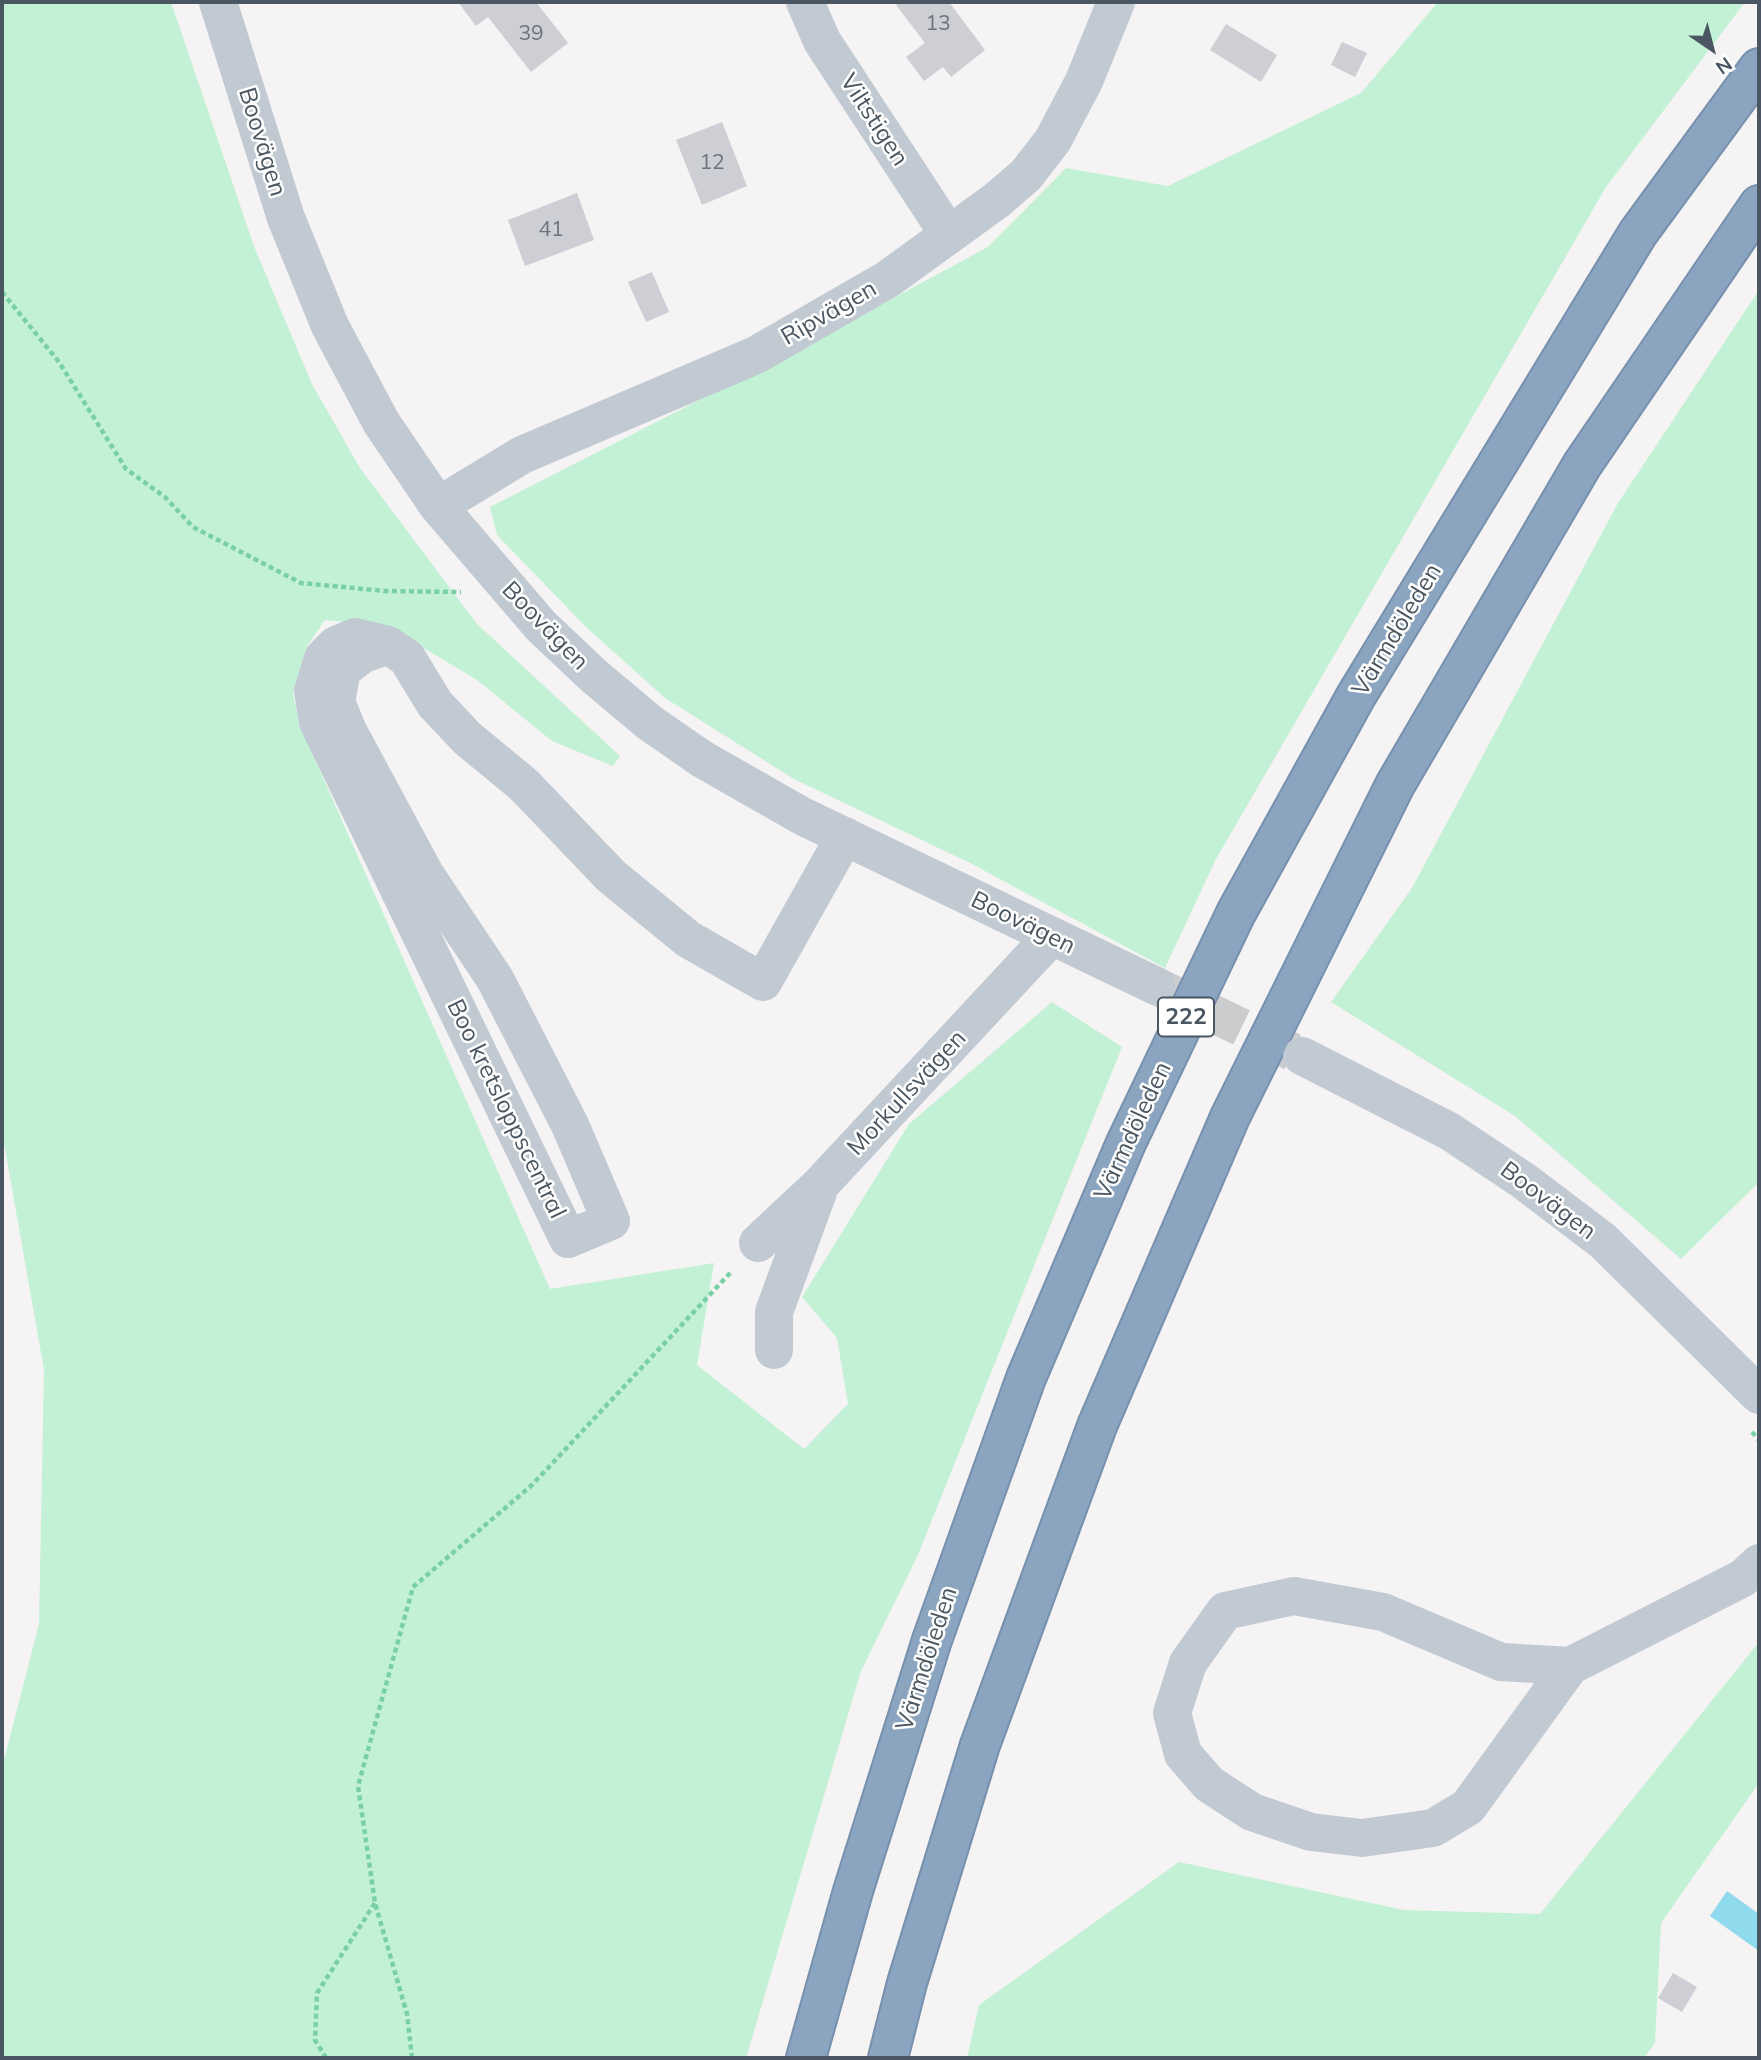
<!DOCTYPE html>
<meta charset="utf-8">
<style>
body{margin:0}
#map{position:relative;width:1761px;height:2060px;overflow:hidden;background:#f5f3f3;font-family:Mulish,sans-serif}
canvas{display:block}
.frame{position:absolute;inset:0;border:4px solid #4a5661;pointer-events:none}
.north{position:absolute;left:1677px;top:14px;width:70px;height:70px;-webkit-text-stroke:5px #fff;paint-order:stroke;rotate:145deg;font-size:19px;font-weight:700;line-height:28px;text-align:center;color:#4a5661}
.north::after{content:'';display:block;margin:auto;width:24px;height:32px;background:#4a5661;clip-path:polygon(50% 0,100% 100%,50% 72%,0 100%)}
</style>
<div id="map">
<canvas width="1761" height="2060"></canvas>
<div class="frame"></div>
<div class="north">N</div>
</div>
<script>
const c = document.querySelector('canvas').getContext('2d');
c.lineJoin = 'round';
function fillPath(path, color) {
  c.fillStyle = color;
  c.fill(path, 'evenodd');
}
function toPath(rows) {
  const path = new Path2D();
  for (const r of rows) {
    path.moveTo(r[0], r[1]);
    for (let i = 2; i < r.length; i += 2) path.lineTo(r[i], r[i + 1]);
  }
  return path;
}
function stroke(path, color, width, dash) {
  c.strokeStyle = color;
  c.lineWidth = width;
  c.lineCap = dash ? 'butt' : 'round';
  c.setLineDash(dash || []);
  c.stroke(path);
}
function write(font, color, halo, rows, align = 'center') {
  c.font = font + ' Mulish,sans-serif';
  c.lineWidth = 5;
  c.setLineDash([]);
  c.textBaseline = 'middle';
  c.strokeStyle = halo;
  c.fillStyle = color;
  for (const [text, x, y, turn = 0] of rows) {
    c.save();
    c.translate(x, y);
    c.rotate((+turn || 0) * Math.PI / 180);
    c.textAlign = isNaN(turn) ? turn : align;
    if (halo) c.strokeText(text, 0, 0);
    c.fillText(text, 0, 0);
    c.restore();
  }
}
fillPath(toPath([
 [2,2,171,2,255,249,312,384,360,468,477,624,620,756,613,766,552,741,477,680,407,638,365,624,325,620,306,648,293,694,300,726,550,1289,714,1263,697,1365,804,1449,848,1404,837,1338,802,1297,909,1124,1052,1002,1122,1047,917,1557,861,1671,746,2058,2,2058,2,1768,39,1624,44,1370,2,1132],
 [1438,2,1745,2,1606,187,1216,859,1165,968,970,863,794,779,665,698,585,626,497,535,490,507,801,348,988,247,1066,168,1168,186,1361,93],
 [1759,290,1759,1182,1681,1259,1515,1116,1331,1002,1412,888,1618,503],
 [1759,1642,1759,1783,1661,1923,1655,2043,1644,2058,967,2058,979,2005,1179,1862,1404,1910,1540,1914]
]), '#c3f1d5');
fillPath(toPath([
 [1727,1891,1759,1914,1759,1951,1710,1916]
]), '#90daee');
fillPath(toPath([
 [458,2,536,2,568,43,531,72,488,17,476,26],
 [900,2,949,2,985,50,951,77,943,67,924,81,906,57,925,43,896,5],
 [1226,24,1277,55,1261,82,1210,50],
 [1342,42,1367,53,1355,77,1331,65],
 [722,122,747,186,702,205,676,140],
 [577,193,594,240,525,266,508,220],
 [652,272,669,312,646,322,628,282],
 [1673,1973,1697,1987,1682,2012,1658,1998]
]), '#cdcfd5');
stroke(toPath([
 [1156,986,1299,1055]
]), '#caccce', 38, [38, 19]);
const highway = toPath([
 [806,2058,853,1891,932,1640,1026,1378,1126,1143,1236,913,1356,696,1638,233,1759,68],
 [888,2058,907,1983,980,1745,1097,1426,1230,1117,1395,785,1582,465,1759,205]
]);
stroke(highway, '#7690ad', 42);
stroke(toPath([
 [2,292,59,362,126,469,165,497,193,527,301,583,385,591,461,592],
 [1752,1432,1759,1440],
 [326,2058,315,2040,317,1993,375,1903],
 [412,2058,407,2014,375,1903,358,1786,413,1587,532,1485,732,1271]
]), '#7ad0a6', 4.5, [5, 3.5]);
stroke(toPath([
 [218,2,286,218,330,326,381,422,438,506,541,626,594,676,650,723,702,759,802,816,1156,986],
 [805,2,822,41,949,235],
 [438,506,522,455,756,355,888,279,997,200,1026,175,1053,140,1084,81,1116,2],
 [388,645,363,654,342,670,336,702,348,731,425,874,495,979,570,1125,611,1221,568,1239,318,722,313,691,323,658,336,645,355,637,388,645,407,658,435,704,467,738,524,785,611,876,688,939,763,982,845,836],
 [1302,1056,1449,1131,1524,1181,1603,1241,1759,1395],
 [758,1243,819,1186,1051,937],
 [774,1350,774,1312,818,1192],
 [1570,1666,1501,1662,1383,1612,1294,1596,1225,1611,1188,1663,1172,1713,1183,1754,1209,1784,1252,1812,1311,1832,1362,1838,1433,1828,1468,1807,1570,1666,1743,1578,1759,1563]
]), '#c1cad2', 38);
stroke(highway, '#8ba5c1', 38);
write('21px', '#6b747e', null, [
 ["13",938,24],
 ["39",531,34],
 ["12",712,163],
 ["41",551,230]
]);
for (const [x, y, w] of [
 [1186,1017,56]
]) {
  const box = new Path2D();
  box.roundRect(x - w / 2, y - 19.5, w, 39, 5);
  c.fillStyle = '#fff';
  c.fill(box);
  stroke(box, '#4a5661', 2);
}
write('bold 23px', '#4a5661', null, [
 ["222",1186,1017]
]);
write('24px', '#4a5661', '#fff', [
 ["Viltstigen",874,120,57],
 ["Boovägen",262,142,73],
 ["Ripvägen",829,313,-30],
 ["Boovägen",545,626,46],
 ["Värmdöleden",1397,630,-59],
 ["Boovägen",1023,923,26],
 ["Morkullsvägen",907,1093,-47],
 ["Boo kretsloppscentral",506,1109,64],
 ["Värmdöleden",1133,1131,-65],
 ["Boovägen",1548,1201,37],
 ["Värmdöleden",927,1659,-72]
]);
</script>
